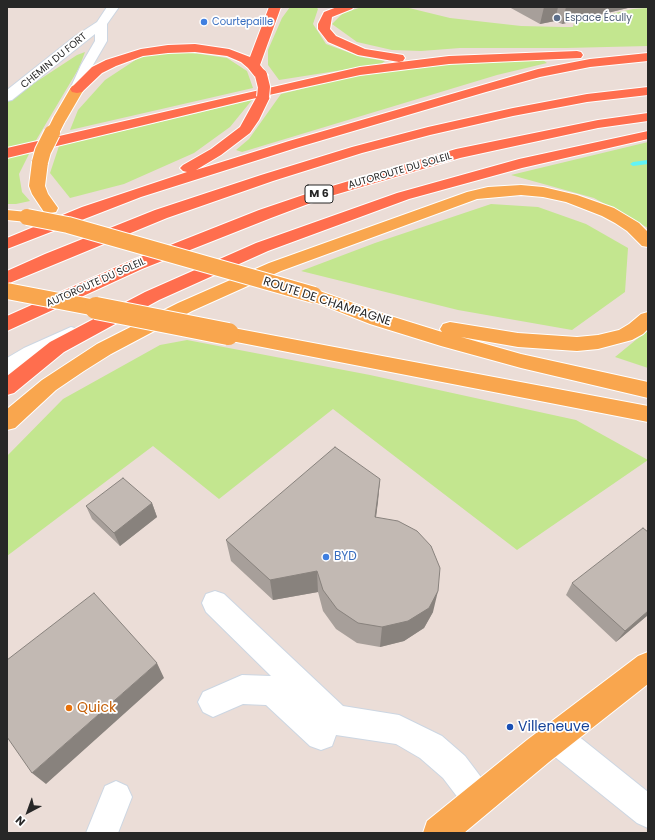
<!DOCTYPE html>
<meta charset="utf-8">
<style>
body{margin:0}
#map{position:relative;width:655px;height:840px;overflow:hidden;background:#ebddd7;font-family:Poppins,sans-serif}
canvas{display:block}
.frame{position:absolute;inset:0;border:8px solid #272727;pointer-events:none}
.north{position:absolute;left:8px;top:792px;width:40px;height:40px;-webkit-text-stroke:3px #fff;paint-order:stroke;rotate:221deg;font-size:11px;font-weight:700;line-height:16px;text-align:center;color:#272727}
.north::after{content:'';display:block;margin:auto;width:14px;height:18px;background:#272727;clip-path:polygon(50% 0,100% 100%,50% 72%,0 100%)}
</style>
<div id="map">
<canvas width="655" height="840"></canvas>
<div class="frame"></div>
<div class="north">N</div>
</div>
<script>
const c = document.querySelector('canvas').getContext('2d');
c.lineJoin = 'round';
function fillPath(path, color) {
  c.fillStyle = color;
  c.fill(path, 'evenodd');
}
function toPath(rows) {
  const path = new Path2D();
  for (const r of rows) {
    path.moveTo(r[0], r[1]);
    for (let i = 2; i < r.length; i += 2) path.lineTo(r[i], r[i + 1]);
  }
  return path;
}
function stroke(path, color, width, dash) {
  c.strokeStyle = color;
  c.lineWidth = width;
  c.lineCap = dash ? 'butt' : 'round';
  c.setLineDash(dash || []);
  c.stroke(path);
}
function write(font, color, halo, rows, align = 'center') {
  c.font = font + ' Poppins,sans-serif';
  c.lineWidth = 3.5;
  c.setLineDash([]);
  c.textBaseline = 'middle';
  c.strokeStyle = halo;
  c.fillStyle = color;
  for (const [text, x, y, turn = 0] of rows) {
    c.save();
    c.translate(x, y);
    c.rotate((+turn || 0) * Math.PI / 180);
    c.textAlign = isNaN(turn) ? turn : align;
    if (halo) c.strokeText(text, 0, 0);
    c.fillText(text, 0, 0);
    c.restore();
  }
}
fillPath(toPath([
 [290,7,316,7,318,9,313,24,326,44,361,57,385,61,381,64,279,80,268,65,268,50,282,18],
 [362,7,409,8,450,18,521,26,563,27,573,27,574,23,611,14,633,9,648,8,648,46,566,48,460,48,421,51,392,50,357,42,332,24,343,13],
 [180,51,227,58,247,71,253,88,70,130,78,110,105,80,140,57],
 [85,52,79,68,35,142,7,148,7,101,77,55],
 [543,60,547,63,497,75,242,152,236,150,249,139,281,94,350,77,463,62],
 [252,100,230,127,194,153,124,184,70,198,50,173,59,146],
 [648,142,648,228,594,198,511,175],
 [31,150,19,174,22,192,30,201,16,204,7,204,7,156],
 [491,204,538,207,586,224,628,248,625,292,572,330,458,310,301,271,375,243],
 [648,330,648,368,615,357],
 [187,340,370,375,576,420,648,460,517,550,333,409,219,499,153,446,7,556,7,456,63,399,160,345]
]), '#c3e68f');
fillPath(toPath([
 [648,160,648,164,633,166,630,164,633,162,648,160]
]), '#61f4f6');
const minor = toPath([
 [107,7,119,7,107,24,107,41,93,65,82,92,77,93,72,92,70,89,81,65,95,41,95,34,12,100,7,101,7,90,74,37,97,22,107,7],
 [71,327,78,329,81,334,78,339,38,358,14,373,7,375,7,358,24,348,71,327],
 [215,591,224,594,343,706,399,715,442,736,465,756,490,789,495,800,490,811,479,816,468,811,443,778,420,758,396,744,336,735,332,746,321,750,310,746,266,705,243,704,213,717,203,712,198,702,203,692,242,675,271,676,206,612,202,603,206,594,215,591],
 [556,723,567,727,648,792,648,828,637,823,545,749,541,738,545,727,556,723],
 [116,781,127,786,132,797,118,833,86,833,105,786,116,781]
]);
const major = toPath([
 [77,85,82,86,84,89,66,120,64,123,59,124,54,123,52,120,70,89,72,86,77,85],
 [40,157,45,159,48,162,45,186,48,194,58,208,56,212,50,213,44,212,32,194,29,186,32,162,35,159,40,157],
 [521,185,543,187,577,195,614,208,639,223,648,232,648,247,642,246,627,231,615,223,602,216,566,202,543,197,521,195,477,199,281,271,192,311,111,354,84,371,56,390,15,428,7,430,7,409,42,380,97,344,178,303,269,263,467,192,488,187,521,185],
 [7,210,27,212,33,213,35,217,33,221,27,222,7,220,7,210],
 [314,289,384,314,442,332,440,329,443,324,450,322,518,333,577,337,598,335,619,330,629,324,641,314,648,312,648,329,643,334,632,340,598,349,577,351,518,347,461,337,521,354,648,382,648,398,521,368,441,346,370,324,307,299,305,295,307,291,314,289],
 [228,327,648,406,648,422,221,339,218,334,221,329,228,327],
 [648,652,648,684,549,762,464,833,423,833,427,821,527,740,638,656,648,652]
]);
const highway = toPath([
 [269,7,281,7,260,65,268,75,266,78,256,78,248,68,241,62,227,56,195,52,168,53,143,56,116,66,102,73,82,92,77,93,72,92,70,89,92,67,106,60,141,49,168,45,195,44,229,49,250,57,269,7],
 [337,7,354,7,352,9,332,17,330,29,336,36,365,49,403,55,405,58,403,61,399,62,358,55,328,42,318,29,318,24,324,12,337,7],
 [577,51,581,52,583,55,581,58,449,64,360,75,269,95,270,97,259,120,250,133,221,155,196,170,289,141,538,69,590,59,648,53,648,61,590,67,540,77,486,92,299,147,141,197,7,249,7,238,82,207,187,172,183,171,180,168,183,165,211,149,240,127,256,98,7,158,7,148,360,67,449,56,577,51],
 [648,87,648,95,587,102,513,116,430,135,362,153,273,181,167,218,7,284,7,271,45,254,155,210,261,175,352,147,428,127,513,108,587,94,648,87],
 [648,113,648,121,598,128,460,158,324,198,271,218,142,269,7,331,7,316,130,261,259,210,312,192,456,149,598,120,648,113],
 [648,131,648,139,522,168,409,199,268,251,159,300,64,352,14,393,7,395,7,376,50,342,145,292,256,243,397,193,519,159,648,131]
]);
stroke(minor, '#ccd6e2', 2);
stroke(major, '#fff', 2);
stroke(highway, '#fff', 2);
fillPath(minor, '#fff');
fillPath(major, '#f9a64e');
fillPath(highway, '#ff6e4e');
const majorBridgeFar2 = toPath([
 [52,134,59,120]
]);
const majorBridgeFar1 = toPath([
 [40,162,43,151,52,133],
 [27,217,68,225,314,295],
 [7,291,101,309]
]);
const majorBridge = toPath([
 [96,308,228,334]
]);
const highwayBridge = toPath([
 [261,75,264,87,263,97]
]);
stroke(majorBridgeFar2, '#fff', 14, []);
stroke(majorBridgeFar1, '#fff', 18, []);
stroke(majorBridge, '#fff', 24, []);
stroke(highwayBridge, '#fff', 14, []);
stroke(majorBridgeFar2, '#f9a64e', 12);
stroke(majorBridgeFar1, '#f9a64e', 16);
stroke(majorBridge, '#f9a64e', 22);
stroke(highwayBridge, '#ff6e4e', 12);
fillPath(toPath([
 [509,7,632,7,562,24,555,21,540,24],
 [380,479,376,517,433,612,424,628,404,641,380,647,357,643,336,629,323,611,318,592,273,600,231,561,226,540],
 [152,503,157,517,120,546,92,519,86,506],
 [572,583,648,615,616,642,566,595]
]), '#a79f9a');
fillPath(toPath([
 [544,7,558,7,555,21,540,24],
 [566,7,632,7,562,24],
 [380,479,378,502,373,539,375,517],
 [152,503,157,517,120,546,114,533],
 [317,571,318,592,273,600,270,580],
 [438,591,433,612,424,628,404,641,380,647,382,627],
 [648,611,648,615,616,642,625,631],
 [157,663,164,678,46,784,32,773]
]), '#88827d');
const building = toPath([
 [335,447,380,479,375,517,398,521,417,531,431,546,440,568,438,591,429,608,408,621,382,627,358,623,337,609,323,590,317,571,270,580,226,540,335,447],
 [123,478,152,503,114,533,86,506,123,478],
 [643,528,648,532,648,611,625,631,572,583,643,528],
 [94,593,157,663,32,773,7,737,7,660,94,593]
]);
fillPath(building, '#c2b9b3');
stroke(building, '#88827d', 1);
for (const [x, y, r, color] of [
 [557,18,4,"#5c6f8a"],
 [204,22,4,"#3f7fe0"],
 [326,557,4,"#3f7fe0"],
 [69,708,4,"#e8710a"],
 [510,727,4,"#1a4fb4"]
]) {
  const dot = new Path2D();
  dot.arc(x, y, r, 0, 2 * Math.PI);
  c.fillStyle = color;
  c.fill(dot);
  stroke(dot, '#fff', 1.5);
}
write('10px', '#4e5e75', '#fff', [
 ["Espace Écully",565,18]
], 'left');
write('10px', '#366cbe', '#fff', [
 ["Courtepaille",212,22]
], 'left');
write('10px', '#272727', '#fff', [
 ["CHEMIN DU FORT",54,61,-39],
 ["AUTOROUTE DU SOLEIL",400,171,-16],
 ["AUTOROUTE DU SOLEIL",96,283,-24]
]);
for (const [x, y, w] of [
 [319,194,28]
]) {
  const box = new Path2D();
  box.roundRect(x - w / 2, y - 9, w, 18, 3);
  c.fillStyle = '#fff';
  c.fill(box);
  stroke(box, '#272727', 1);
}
write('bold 11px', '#272727', null, [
 ["M 6",319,194]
]);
write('12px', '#272727', '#fff', [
 ["ROUTE DE CHAMPAGNE",327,302,18]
]);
write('12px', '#366cbe', '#fff', [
 ["BYD",334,557]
], 'left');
write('14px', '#c56008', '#fff', [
 ["Quick",77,708]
], 'left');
write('14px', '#164399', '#fff', [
 ["Villeneuve",518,727]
], 'left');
</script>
